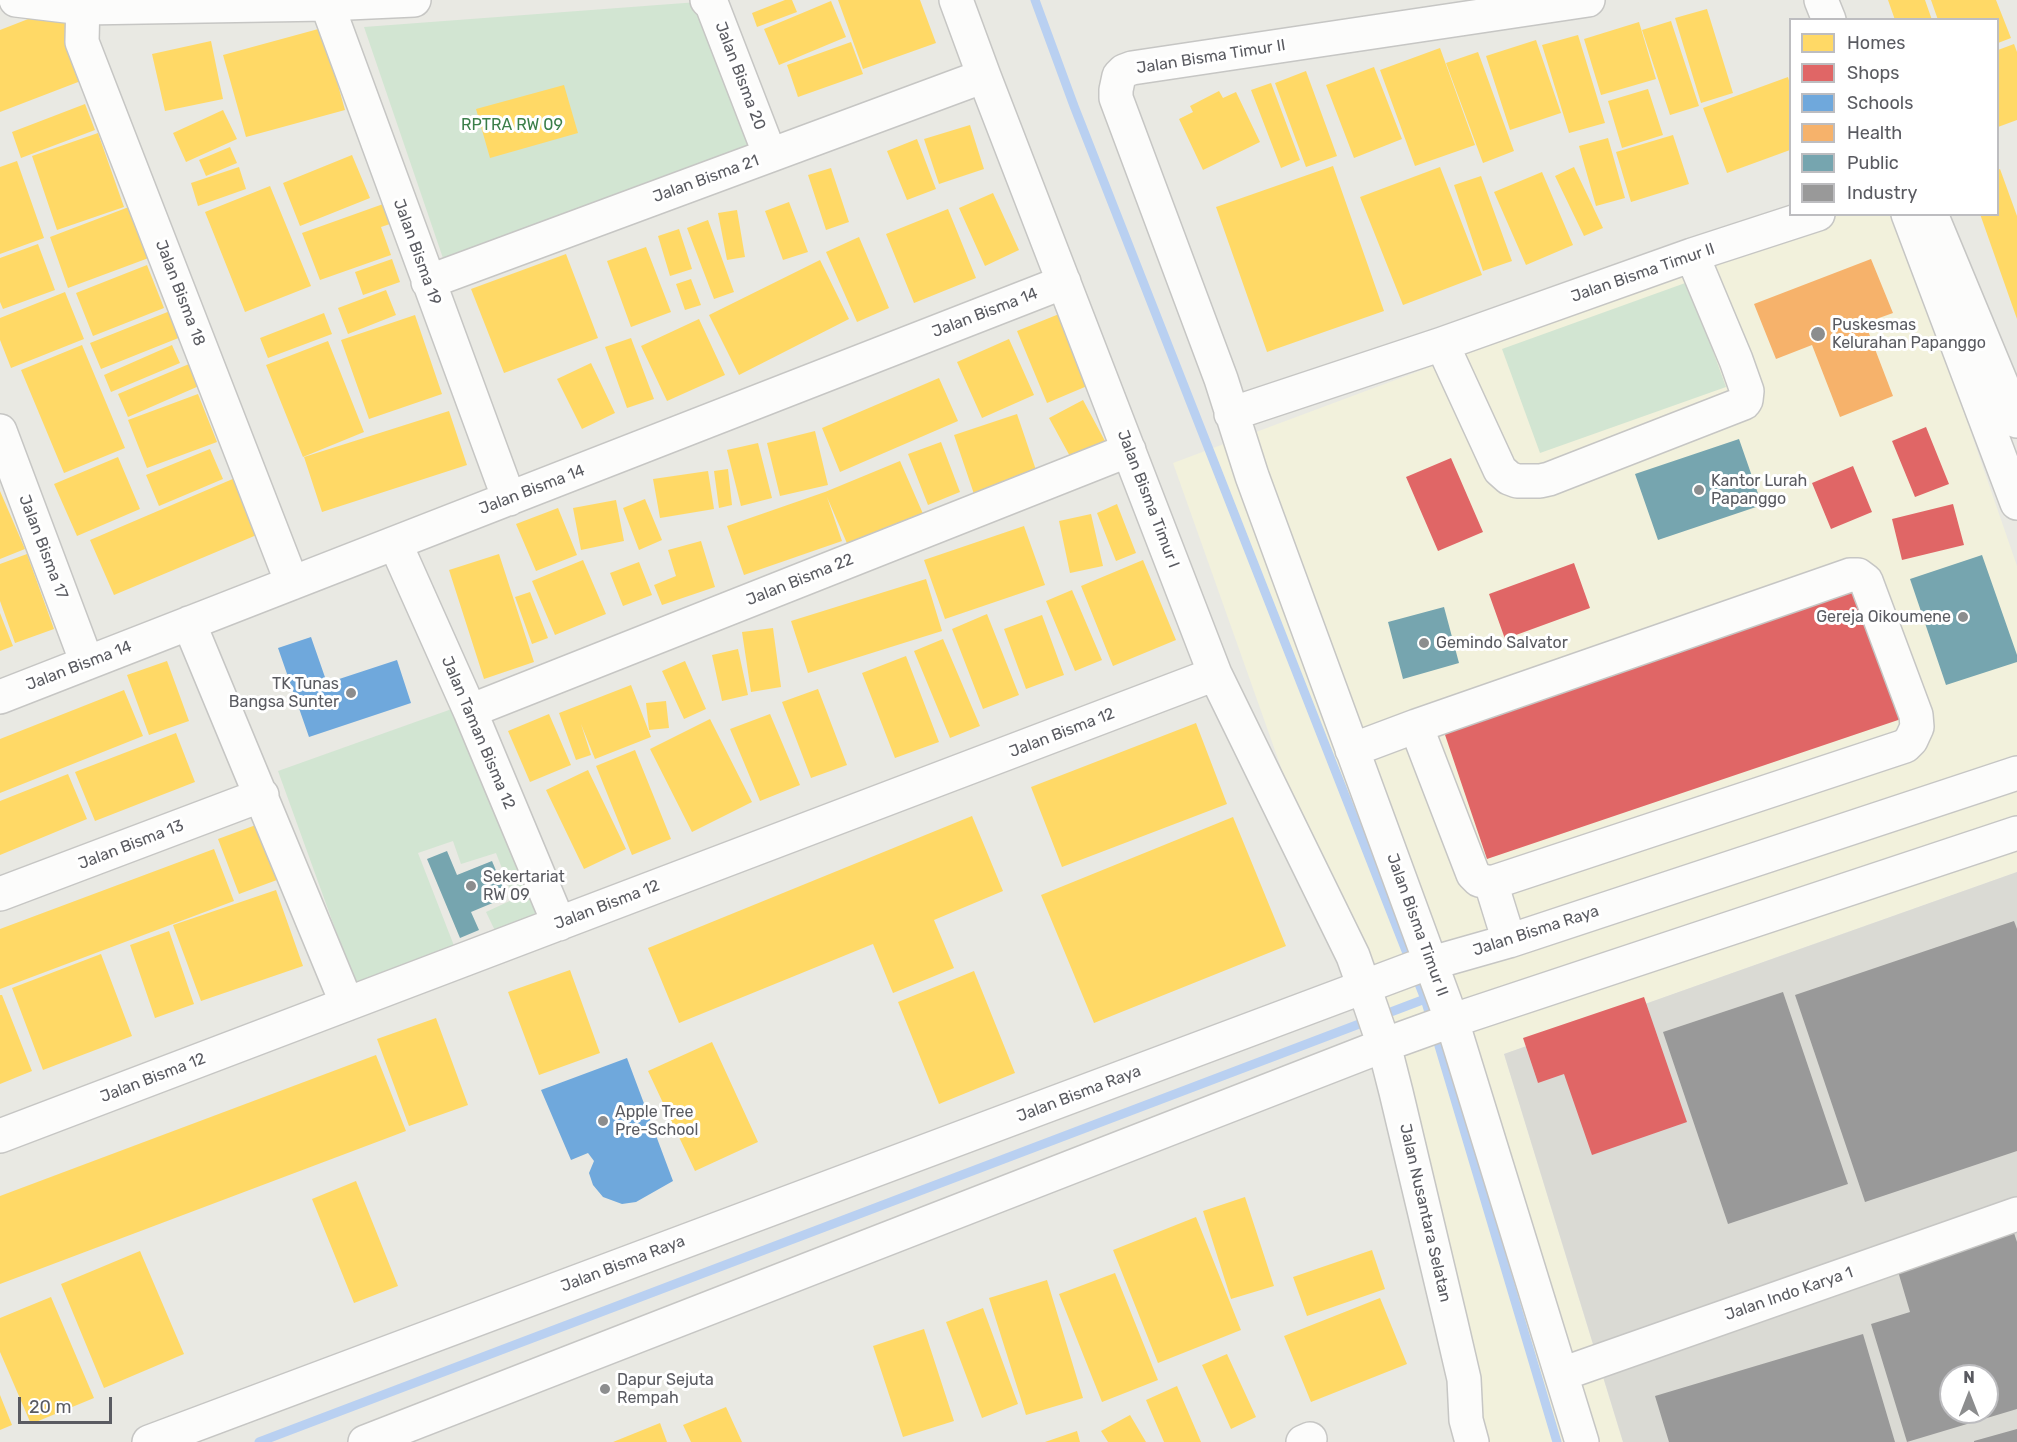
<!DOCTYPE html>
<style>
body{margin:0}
#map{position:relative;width:2017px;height:1442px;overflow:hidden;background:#e9e9e3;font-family:Rubik,sans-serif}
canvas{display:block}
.legend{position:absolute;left:1789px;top:18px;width:210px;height:198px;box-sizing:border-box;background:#fff;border:2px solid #bdbdc0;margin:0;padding:8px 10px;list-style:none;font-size:18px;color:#5a5b61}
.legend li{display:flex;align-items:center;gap:12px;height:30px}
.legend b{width:30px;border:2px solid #bdbdc0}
.north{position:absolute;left:1939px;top:1364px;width:60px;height:60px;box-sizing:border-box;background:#fff;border:2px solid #bdbdc0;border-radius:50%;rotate:0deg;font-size:16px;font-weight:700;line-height:24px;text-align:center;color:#5a5b61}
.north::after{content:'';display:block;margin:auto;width:21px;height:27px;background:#8c8d8e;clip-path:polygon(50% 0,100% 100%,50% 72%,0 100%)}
.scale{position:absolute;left:18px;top:1397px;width:94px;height:27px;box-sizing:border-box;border:3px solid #5a5b61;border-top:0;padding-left:8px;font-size:18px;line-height:21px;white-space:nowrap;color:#5a5b61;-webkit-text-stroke:4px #fff;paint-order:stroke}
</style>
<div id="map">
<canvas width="2017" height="1442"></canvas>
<ul class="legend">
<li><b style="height:16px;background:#ffd966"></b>Homes</li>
<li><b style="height:16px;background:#e06666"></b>Shops</li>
<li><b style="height:16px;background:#6fa8dc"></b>Schools</li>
<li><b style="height:16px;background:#f6b26b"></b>Health</li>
<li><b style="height:16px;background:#76a5af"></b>Public</li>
<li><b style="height:16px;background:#999"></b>Industry</li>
</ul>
<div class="north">N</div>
<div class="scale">20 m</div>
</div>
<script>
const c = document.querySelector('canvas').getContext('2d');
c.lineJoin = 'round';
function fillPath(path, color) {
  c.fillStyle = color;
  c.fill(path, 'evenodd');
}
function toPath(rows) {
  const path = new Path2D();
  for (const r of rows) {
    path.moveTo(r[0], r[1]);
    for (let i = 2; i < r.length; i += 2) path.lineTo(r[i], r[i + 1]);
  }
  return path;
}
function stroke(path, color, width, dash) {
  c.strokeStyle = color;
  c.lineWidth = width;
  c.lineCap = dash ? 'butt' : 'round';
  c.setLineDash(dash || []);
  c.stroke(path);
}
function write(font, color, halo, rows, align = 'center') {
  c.font = font + ' Rubik,sans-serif';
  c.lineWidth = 6;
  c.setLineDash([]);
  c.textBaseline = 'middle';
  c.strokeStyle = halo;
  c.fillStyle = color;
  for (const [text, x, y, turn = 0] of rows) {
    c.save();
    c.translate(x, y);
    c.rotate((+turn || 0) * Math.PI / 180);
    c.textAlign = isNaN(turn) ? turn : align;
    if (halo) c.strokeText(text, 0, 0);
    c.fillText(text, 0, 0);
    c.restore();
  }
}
fillPath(toPath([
 [1837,215,1896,215,2017,566,2017,872,1504,1054,1623,1442,1472,1442,1354,973,1173,463]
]), '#f2f1dc');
fillPath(toPath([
 [2017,872,2017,1442,1623,1442,1504,1054],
 [1951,1376,1987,1376,1987,1412,1951,1412]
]), '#dadad4');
fillPath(toPath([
 [698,2,758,146,446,267,364,27],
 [1688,282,1726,387,1540,453,1502,349],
 [463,705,550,917,499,939,486,912,514,899,496,853,461,864,453,841,418,853,458,956,359,995,278,771]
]), '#d2e5d2');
fillPath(toPath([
 [785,0,792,0,797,12,757,27,752,13],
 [838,0,920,0,936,43,863,69],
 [1888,0,1925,0,1932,20,1895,20],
 [1931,0,1996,0,2011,38,1998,43,1998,20,1938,20],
 [831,1,846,37,779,65,764,29],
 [59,7,86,79,0,112,0,30],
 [1707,9,1733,93,1701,103,1675,18],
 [1671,21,1699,106,1670,115,1642,30],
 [1639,22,1656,79,1601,95,1584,39],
 [322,28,345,110,246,137,223,55],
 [1578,35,1605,123,1569,133,1542,45],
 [1536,40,1561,113,1510,130,1486,56],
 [211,41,223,99,165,111,152,54],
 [851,42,863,74,798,97,787,65],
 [2014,44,2017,52,2017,120,1998,127,1998,50],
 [1440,48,1475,145,1415,166,1380,70],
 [1478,52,1514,151,1483,163,1446,63],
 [1374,67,1402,139,1354,158,1326,85],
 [1306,71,1337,156,1306,167,1275,83],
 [1788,77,1790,84,1790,150,1727,173,1703,108],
 [1271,83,1300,160,1281,168,1251,90],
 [564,85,578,133,490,158,476,109],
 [1648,89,1663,135,1622,148,1608,101],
 [1219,91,1223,98,1236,92,1260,142,1203,170,1179,119,1193,112,1190,106],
 [85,104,95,130,21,158,12,132],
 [223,110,237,139,186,162,173,133],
 [970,125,984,169,939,184,924,139],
 [98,133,124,207,57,230,32,156],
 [1673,135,1689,184,1631,202,1616,152],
 [1608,138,1625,198,1596,206,1579,146],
 [917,139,936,189,907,200,887,151],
 [230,147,237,163,206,176,199,160],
 [352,155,370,198,300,226,283,183],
 [17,161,44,238,0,254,0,167],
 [1333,166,1384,311,1267,352,1216,207],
 [239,167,246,189,198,206,191,183],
 [1440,167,1482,275,1403,305,1360,197],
 [1574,167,1603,228,1584,236,1555,176],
 [831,168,849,222,826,230,808,175],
 [2000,169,2017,216,2017,319,1980,214,1998,214,1998,170],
 [1542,172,1573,245,1526,265,1494,192],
 [1481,176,1512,261,1483,271,1454,185],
 [270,186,311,286,245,312,205,212],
 [993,193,1019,250,985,266,959,208],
 [789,202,808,252,783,260,765,211],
 [386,203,393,223,381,227,391,255,320,280,302,233],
 [134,205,154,256,68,288,50,237],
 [948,209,976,278,914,303,886,234],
 [737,210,745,257,727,260,718,213],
 [708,220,734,292,714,299,687,228],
 [679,229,692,269,670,276,658,236],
 [859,237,889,308,857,322,826,252],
 [38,244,55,290,3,309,0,302,0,258],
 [646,247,671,312,631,327,607,261],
 [566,254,598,338,504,373,471,289],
 [392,259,400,282,363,295,355,272],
 [820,260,849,319,739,375,709,315],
 [147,265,164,308,93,336,76,293],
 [691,279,701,305,685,310,676,284],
 [386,290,396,315,348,334,338,308],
 [65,292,84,339,11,368,0,340,0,318],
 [1069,310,1099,381,1047,403,1017,331],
 [170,311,181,337,101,369,90,343],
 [324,313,332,334,268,358,260,338],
 [415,315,442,394,369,419,341,340],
 [699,319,725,375,667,401,641,346],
 [631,338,654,399,627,408,605,347],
 [1009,339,1034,395,982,418,957,362],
 [328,341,364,432,303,457,266,365],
 [82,345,125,448,64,473,21,370],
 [172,345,180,363,111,392,104,375],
 [591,363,615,413,582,429,557,379],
 [189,364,199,386,128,417,118,394],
 [939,378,958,421,840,472,822,428],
 [198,394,217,442,147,468,128,420],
 [1083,400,1105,441,1072,460,1049,418],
 [449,411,467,465,322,512,304,457],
 [1017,414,1038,476,975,497,954,435],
 [815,431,828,485,780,496,767,443],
 [941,442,960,492,928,505,908,454],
 [758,443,772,498,741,506,727,450],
 [210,449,223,479,159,506,146,475],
 [118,457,140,509,77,536,54,484],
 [900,461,924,516,849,548,827,497,842,541,744,575,727,526,825,492],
 [728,469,732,505,719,508,714,471],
 [708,471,714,509,660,518,653,479],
 [235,478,259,534,114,595,90,540],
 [0,491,25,549,0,559],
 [645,499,662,540,639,550,623,508],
 [616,500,624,541,581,550,573,508],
 [1117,504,1136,553,1116,561,1097,513],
 [558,508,577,555,536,571,516,524],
 [1091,514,1103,566,1070,573,1059,521],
 [1024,526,1045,585,945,619,924,560],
 [701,541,715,587,662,605,654,585,676,576,668,550],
 [27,554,54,629,15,643,0,601,0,564],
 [499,554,534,662,484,679,449,570],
 [583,560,606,614,555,635,532,581],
 [1143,560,1176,640,1113,666,1081,586],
 [639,562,652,595,623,606,610,573],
 [926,579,942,631,808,673,791,621],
 [1072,590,1102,660,1075,671,1046,601],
 [530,592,548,638,532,644,515,597],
 [0,613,13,646,0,651],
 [987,614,1019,695,983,709,952,629],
 [1042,615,1064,675,1026,689,1004,629],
 [773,628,781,687,751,692,742,632],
 [943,639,980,726,950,738,914,651],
 [738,649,748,695,722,701,712,655],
 [906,656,939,742,895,758,862,673],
 [167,661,189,721,149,735,127,675],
 [685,661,706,709,684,719,662,671],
 [631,685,651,737,595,759,581,724,591,755,576,760,559,713],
 [818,689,847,765,811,778,782,702],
 [124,690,143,736,0,793,0,739],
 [666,701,669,728,649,730,646,703],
 [549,714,571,765,530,782,508,731],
 [770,714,800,785,760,801,730,729],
 [710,719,752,802,692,832,650,749],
 [1196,723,1227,804,1062,867,1031,787],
 [176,733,195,782,95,821,75,772],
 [635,750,671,839,632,855,596,766],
 [588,770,626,849,584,869,546,790],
 [68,774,87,819,0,855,0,801],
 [972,816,1003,891,934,920,954,968,893,993,873,944,679,1023,648,948],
 [1233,817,1286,946,1094,1023,1041,895],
 [264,822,285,877,239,894,218,839],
 [214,849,234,901,0,989,0,929],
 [276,890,303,966,201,1001,173,925],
 [169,931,194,1004,155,1018,130,945],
 [101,954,132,1036,43,1070,12,988],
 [570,970,600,1053,539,1075,508,992],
 [974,971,1015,1073,939,1104,898,1002],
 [0,995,2,995,32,1071,0,1084],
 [436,1018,468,1105,409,1126,377,1039],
 [712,1042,758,1142,695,1171,648,1071],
 [376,1055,406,1131,0,1284,0,1196],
 [356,1181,398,1286,354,1303,312,1199],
 [1245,1197,1274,1286,1231,1299,1203,1211],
 [1196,1217,1241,1330,1158,1363,1113,1250],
 [1372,1250,1385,1289,1307,1316,1293,1277],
 [140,1251,184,1354,104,1388,61,1284],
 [1115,1273,1158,1380,1102,1402,1059,1294],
 [1047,1280,1083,1398,1026,1415,989,1298],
 [51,1297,94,1398,31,1424,0,1352,0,1318],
 [1380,1298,1407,1364,1311,1402,1284,1336],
 [983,1308,1018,1404,982,1418,946,1322],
 [924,1329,954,1421,903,1437,873,1346],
 [1227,1354,1256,1417,1231,1429,1202,1365],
 [1177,1386,1201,1442,1164,1442,1146,1400],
 [0,1395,12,1425,0,1430],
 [726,1407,742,1442,691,1442,683,1425],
 [1130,1415,1146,1442,1108,1442,1101,1431],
 [660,1423,667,1442,613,1442],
 [1077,1431,1080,1442,1045,1442]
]), '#ffd966');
fillPath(toPath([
 [1926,427,1949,484,1915,497,1892,441],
 [1451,458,1483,532,1438,551,1406,477],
 [1853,466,1872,512,1831,529,1812,483],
 [1953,504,1964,545,1902,560,1892,519],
 [1574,563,1590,608,1505,639,1489,594],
 [1860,581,1907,717,1487,859,1441,723],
 [1644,997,1687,1122,1592,1155,1564,1074,1538,1083,1523,1038]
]), '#e06666');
fillPath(toPath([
 [311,637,327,683,397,660,411,703,309,737,278,648],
 [627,1058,673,1181,636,1202,622,1204,603,1197,593,1185,589,1173,594,1161,588,1153,571,1160,541,1090]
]), '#6fa8dc');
fillPath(toPath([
 [1871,259,1893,313,1865,323,1893,396,1840,417,1812,345,1776,359,1754,304]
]), '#f6b26b');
fillPath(toPath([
 [1739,439,1762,505,1658,540,1635,474],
 [1982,555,2017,655,2017,662,1946,685,1910,579],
 [1444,607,1459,663,1403,679,1388,622],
 [447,851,457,875,492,861,507,897,471,912,479,930,460,938,427,859]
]), '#76a5af');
fillPath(toPath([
 [2014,921,2017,929,2017,1151,1865,1202,1795,995],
 [1783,992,1848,1184,1728,1224,1663,1032],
 [2014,1233,2017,1242,2017,1409,1907,1442,1871,1324,1910,1312,1897,1268],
 [1951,1376,1987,1376,1987,1412,1951,1412],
 [1863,1334,1895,1442,1669,1442,1655,1396],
 [2017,1429,2017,1442,1974,1442,1974,1441]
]), '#999');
stroke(toPath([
 [1035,0,1074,106,1425,999,1557,1442],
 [259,1442,1425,999]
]), '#b9d0f1', 9);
const minor = toPath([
 [16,0,83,8,327,4,414,0],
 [83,0,82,42,292,583],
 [707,0,712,5,770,155],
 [956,0,984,76,1215,674,1353,956,1364,987,1384,1045,1396,1092,1451,1323,1464,1379,1466,1420,1472,1442],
 [1821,0,1829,20],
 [327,4,509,499],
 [1908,214,2017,503],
 [1931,214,2017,421],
 [428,282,984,76],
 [1442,344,1500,470,1509,478,1517,481,1540,481,1549,479,1744,403,1746,400,1747,391,1736,360,1692,255],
 [1231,414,1442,344,1692,255,1818,214],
 [0,431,87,663],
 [395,543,470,711,559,924],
 [1850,575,1858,575,1866,581,1916,715,1917,727,1911,740,1905,746,1491,883,1479,880,1473,874,1416,726,1850,575],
 [189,623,347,1004],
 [0,697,1064,282],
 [470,711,1129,450],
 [1352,750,1416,726],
 [1491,883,1509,941],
 [0,894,262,795],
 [0,1136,1215,674],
 [1562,1374,2017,1214],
 [149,1442,1414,968,1509,941,2017,773],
 [365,1442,1392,1042,1442,1024,2017,833],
 [1303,1442,1310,1439],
 [1582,1442,1452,1021,1252,476,1221,379,1116,98,1116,90,1119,76,1124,71,1132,68,1588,0]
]);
stroke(minor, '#c6c6c4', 36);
stroke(minor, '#fcfcfb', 33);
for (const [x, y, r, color] of [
 [1818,334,8,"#8c8d8e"],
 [1699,490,6,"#8c8d8e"],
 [1963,617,6,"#8c8d8e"],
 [1424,643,6,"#8c8d8e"],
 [351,693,6,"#8c8d8e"],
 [471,886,6,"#8c8d8e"],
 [603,1121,6,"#8c8d8e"],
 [605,1389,6,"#8c8d8e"]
]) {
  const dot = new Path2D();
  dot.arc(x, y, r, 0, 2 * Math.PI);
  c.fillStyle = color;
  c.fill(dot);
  stroke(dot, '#fff', 2);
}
write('16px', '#5a5b61', '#fff', [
 ["Jalan Bisma Timur II",1211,57,-9],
 ["Jalan Bisma 20",740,76,69],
 ["Jalan Bisma 21",706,179,-20],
 ["Jalan Bisma 19",417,252,70],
 ["Jalan Bisma Timur II",1643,273,-19],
 ["Jalan Bisma 18",180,293,69],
 ["Jalan Bisma 14",985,313,-21],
 ["Jalan Bisma 14",532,490,-21],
 ["Jalan Bisma Timur I",1148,499,69],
 ["Jalan Bisma 17",43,547,69],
 ["Jalan Bisma 22",800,580,-22],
 ["Jalan Bisma 14",79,666,-21],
 ["Jalan Taman Bisma 12",478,733,67],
 ["Jalan Bisma 12",1062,733,-21],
 ["Jalan Bisma 13",131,845,-21],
 ["Jalan Bisma 12",607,905,-21],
 ["Jalan Bisma Timur II",1417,925,70],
 ["Jalan Bisma Raya",1536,931,-18],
 ["Jalan Bisma 12",153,1078,-21],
 ["Jalan Bisma Raya",1079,1094,-21],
 ["Jalan Nusantara Selatan",1425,1213,77],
 ["Jalan Bisma Raya",623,1264,-21],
 ["Jalan Indo Karya 1",1789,1294,-19]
]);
write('16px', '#3b7e49', '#fff', [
 ["RPTRA RW 09",512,125]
]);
write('16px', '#5a5b61', '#fff', [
 ["Puskesmas",1832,325],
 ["Kelurahan Papanggo",1832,343],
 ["Kantor Lurah",1711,481],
 ["Papanggo",1711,499],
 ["Gereja Oikoumene",1951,617,"right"],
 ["Gemindo Salvator",1436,643],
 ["TK Tunas",339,684,"right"],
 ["Bangsa Sunter",339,702,"right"],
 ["Sekertariat",483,877],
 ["RW 09",483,895],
 ["Apple Tree",615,1112],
 ["Pre-School",615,1130],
 ["Dapur Sejuta",617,1380],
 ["Rempah",617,1398]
], 'left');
</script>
